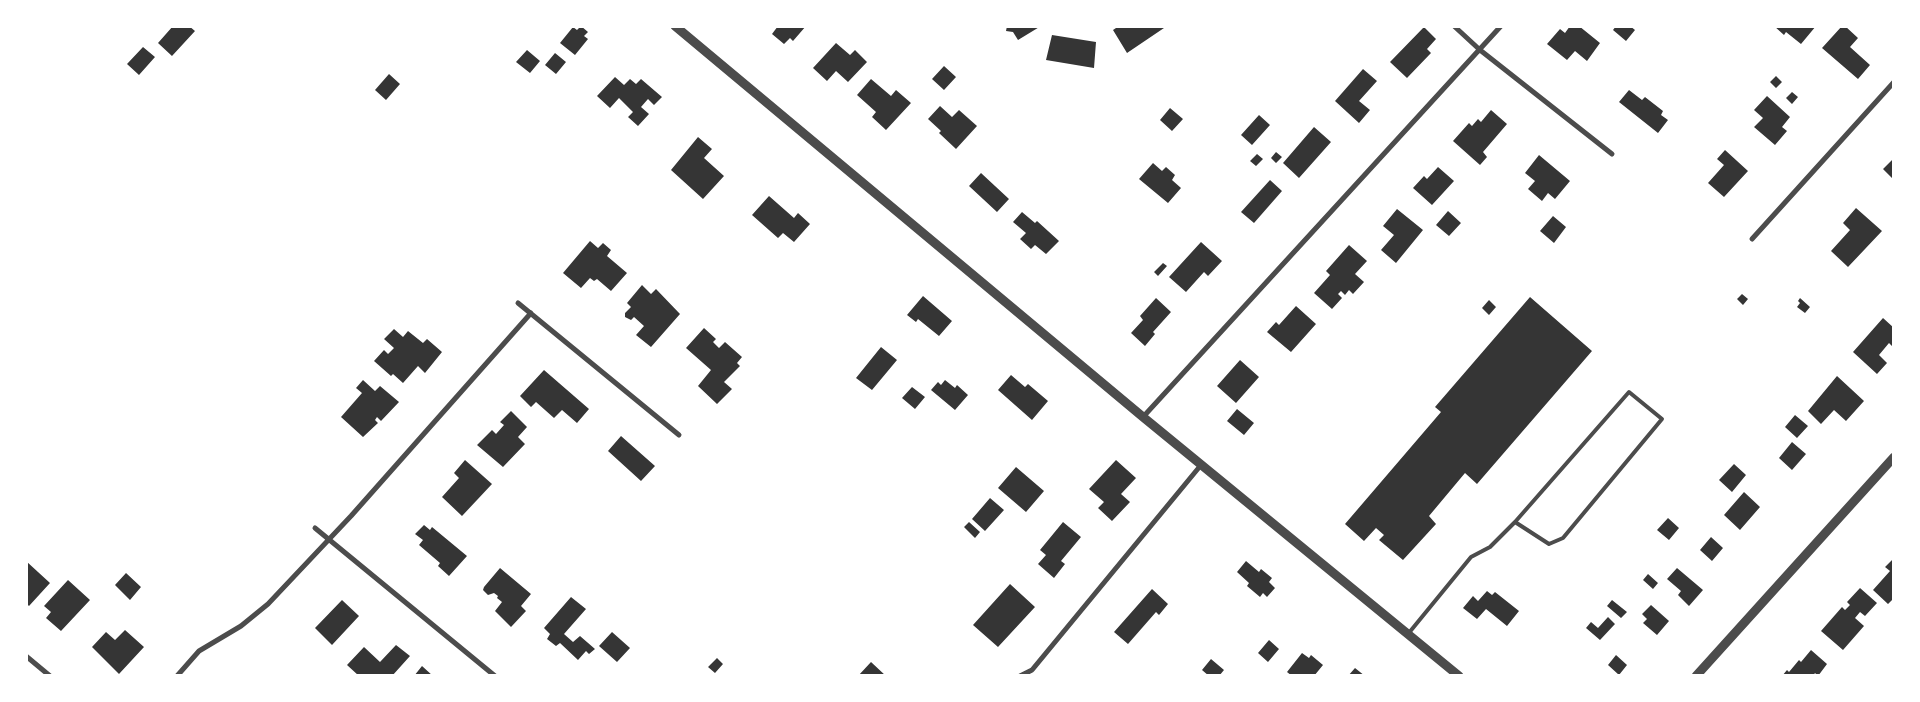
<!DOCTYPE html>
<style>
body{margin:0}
#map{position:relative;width:1920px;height:702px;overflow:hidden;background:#fff;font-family:Roboto,sans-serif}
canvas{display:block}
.frame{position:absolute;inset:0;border:28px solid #fff;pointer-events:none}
</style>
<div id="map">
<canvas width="1920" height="702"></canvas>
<div class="frame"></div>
</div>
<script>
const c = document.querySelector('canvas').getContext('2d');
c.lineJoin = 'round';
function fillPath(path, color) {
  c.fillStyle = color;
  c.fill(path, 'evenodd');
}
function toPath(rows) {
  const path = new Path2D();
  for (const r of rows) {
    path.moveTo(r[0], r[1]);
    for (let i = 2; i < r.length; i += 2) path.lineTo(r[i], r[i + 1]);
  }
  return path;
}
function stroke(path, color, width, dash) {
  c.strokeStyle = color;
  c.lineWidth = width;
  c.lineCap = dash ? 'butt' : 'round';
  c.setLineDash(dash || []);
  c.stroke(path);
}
fillPath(toPath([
 [173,26,189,26,195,31,172,56,158,43],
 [581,26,588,32,584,36,588,39,575,55,560,43,573,27,577,30],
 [778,26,806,26,793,41,790,38,784,44,772,34],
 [1007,26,1041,26,1018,40,1013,32,1006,31],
 [1119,26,1163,26,1164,28,1127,53,1113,30],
 [1570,26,1579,26,1600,43,1587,61,1575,51,1567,60,1547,44,1560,29,1565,33],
 [1616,26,1630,26,1635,30,1626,41,1613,30],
 [1774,26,1816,26,1801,44,1786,32,1784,35],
 [1842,26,1845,26,1858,38,1850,47,1870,65,1858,79,1822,48],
 [1424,27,1436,39,1427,49,1431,53,1407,78,1390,62],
 [1052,35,1096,42,1094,68,1046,60],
 [836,43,850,55,855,50,867,62,848,82,836,71,827,81,813,68],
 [143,47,155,57,139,75,127,64],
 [527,50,540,61,530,73,516,62],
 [555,53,566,62,556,74,545,65],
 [944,66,956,77,944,90,932,79],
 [1363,69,1377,81,1359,101,1370,110,1359,123,1335,101],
 [389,74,400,84,386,100,375,90],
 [1776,76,1782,82,1776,88,1770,82],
 [615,77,624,85,630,79,636,84,641,79,662,97,654,105,648,99,641,107,649,114,638,126,628,117,633,112,619,98,610,108,597,96],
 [871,79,891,96,896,90,911,103,886,130,872,117,876,112,857,95],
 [1629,90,1642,100,1645,97,1663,111,1661,115,1668,120,1658,133,1619,102],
 [1792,92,1798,97,1792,104,1786,98],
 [1767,96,1790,117,1782,127,1787,131,1775,145,1754,127,1763,118,1754,110],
 [940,106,952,117,959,110,977,126,956,149,939,133,941,131,928,119],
 [1170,108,1183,119,1172,131,1160,120],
 [1491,110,1507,124,1483,152,1487,157,1480,165,1453,141,1469,123,1472,126,1478,119,1481,122],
 [1259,115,1270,125,1252,145,1241,135],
 [1314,127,1331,142,1299,178,1283,163],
 [698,137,712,149,704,158,724,176,703,199,671,170],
 [1725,150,1748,171,1724,197,1708,183,1724,165,1717,159],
 [1276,152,1282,157,1276,163,1271,158],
 [1257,154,1263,159,1256,166,1250,161],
 [1539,155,1570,181,1555,199,1548,193,1542,201,1528,189,1535,181,1525,173],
 [1894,158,1894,180,1883,169],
 [1153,163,1162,171,1166,167,1175,175,1172,180,1181,188,1168,203,1139,179],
 [1438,167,1454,181,1432,205,1413,188,1424,176,1427,179],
 [981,173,1009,199,997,212,969,186],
 [1270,180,1282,191,1254,223,1241,212],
 [769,196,794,218,798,213,810,224,794,242,783,233,778,238,752,215],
 [1856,208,1882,231,1848,267,1831,251,1850,230,1843,223],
 [1397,209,1423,230,1396,263,1381,250,1394,235,1383,226],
 [1448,211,1461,223,1449,236,1436,225],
 [1022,212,1035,223,1037,221,1059,241,1046,254,1035,245,1031,249,1020,239,1026,233,1013,222],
 [1553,216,1566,227,1554,243,1540,231],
 [590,241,598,248,603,243,611,250,607,256,627,273,611,291,597,279,594,281,590,278,581,288,563,273],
 [1201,242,1222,261,1208,276,1204,272,1186,292,1169,277],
 [1349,245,1367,261,1355,274,1364,282,1353,294,1349,290,1345,295,1341,291,1338,294,1342,298,1332,309,1314,293,1330,275,1326,271],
 [1163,263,1167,266,1158,276,1154,272],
 [642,285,651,294,656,289,680,314,651,347,636,335,644,326,634,317,631,320,625,317,625,313,631,307,627,303],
 [1742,294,1748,299,1743,305,1737,299],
 [923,296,952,321,939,336,918,319,916,322,907,315],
 [1530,297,1592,351,1477,484,1465,473,1429,516,1436,524,1403,560,1379,540,1384,535,1376,528,1364,541,1345,524,1441,412,1435,407],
 [1156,298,1171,312,1153,332,1155,334,1145,346,1131,333,1143,320,1140,316],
 [1800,298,1810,307,1805,313,1797,307,1800,303,1798,301],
 [1489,300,1496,307,1489,315,1482,308],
 [1296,306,1316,324,1291,352,1267,332,1276,322,1279,325],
 [1883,318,1894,328,1894,344,1892,346,1889,343,1879,355,1887,363,1877,374,1853,352],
 [704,328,716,339,713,342,719,348,725,342,742,357,737,363,740,366,724,382,732,389,717,404,698,386,711,370,686,348],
 [394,329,403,337,408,331,423,343,427,339,442,352,425,373,418,366,403,383,393,374,391,376,374,361,384,350,388,354,394,348,384,339],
 [881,347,897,360,872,390,856,378],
 [1240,360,1259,377,1236,403,1217,386],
 [544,370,589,409,577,423,562,410,554,418,536,402,531,407,520,396],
 [1011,375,1025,387,1028,384,1048,401,1032,420,998,390],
 [1837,376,1864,401,1846,421,1834,410,1821,424,1808,411],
 [363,380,375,391,380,386,399,402,381,421,377,417,375,420,378,423,363,437,341,417,362,393,356,388],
 [945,380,955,388,957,385,968,395,955,410,931,390,938,382,941,385],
 [912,387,925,397,915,409,902,398],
 [1237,409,1254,423,1244,435,1227,421],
 [511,411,527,427,518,437,525,444,503,467,477,445,492,430,496,434,504,425,500,422],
 [1795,415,1808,426,1797,438,1785,427],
 [621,436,655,466,641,481,608,451],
 [1792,442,1806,454,1792,470,1779,458],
 [465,460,492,484,462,516,442,497,459,478,454,473],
 [1116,460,1136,478,1121,494,1130,502,1112,521,1098,508,1104,502,1089,489],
 [1734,464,1746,475,1732,492,1719,480],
 [1016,467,1044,491,1026,512,998,488],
 [1744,492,1760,507,1740,530,1724,515],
 [990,498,1004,510,985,531,972,519],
 [1668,518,1679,528,1669,540,1657,530],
 [969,522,980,532,975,538,964,527],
 [1063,522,1081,537,1061,561,1065,564,1054,578,1038,564,1046,555,1040,550],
 [424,525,430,530,432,527,467,556,449,576,438,566,440,563,419,545,423,540,415,534],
 [1711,537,1723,548,1712,561,1700,550],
 [1894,558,1894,598,1888,604,1873,590,1890,571,1885,567],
 [26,561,50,583,29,606,26,603],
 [1246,561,1259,572,1261,569,1272,578,1269,582,1275,588,1267,597,1263,593,1260,597,1247,586,1249,583,1237,572],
 [500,568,531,594,521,606,526,611,511,627,495,611,502,602,497,598,498,596,494,593,488,595,483,590,484,587],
 [1677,568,1703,590,1689,606,1678,595,1681,591,1667,579],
 [126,573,141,587,130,600,115,585],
 [1648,574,1658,583,1653,589,1643,580],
 [68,580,90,600,61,631,46,618,51,612,44,606],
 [1010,584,1035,607,998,647,973,625],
 [1860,588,1877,603,1865,616,1860,612,1855,618,1864,626,1843,650,1821,631,1842,607,1845,610,1850,605,1847,602],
 [1152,589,1168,604,1159,615,1156,612,1128,644,1114,632],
 [1487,591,1492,595,1495,592,1519,611,1507,626,1486,609,1477,619,1463,608,1473,596,1478,601],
 [571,597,586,609,564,634,573,642,580,636,595,649,589,654,586,651,578,660,560,643,556,646,547,639,550,634,544,628],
 [342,600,359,616,332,645,315,628],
 [1612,600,1627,612,1621,618,1607,606],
 [1651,605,1669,621,1657,635,1643,623,1647,619,1642,614],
 [1608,617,1615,624,1600,640,1586,628,1591,622,1598,628],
 [125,630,144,647,119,674,92,647,106,632,115,640],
 [612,632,630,648,617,662,599,646],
 [1269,640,1279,649,1268,662,1258,653],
 [396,645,410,656,392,676,359,676,347,665,364,647,380,662],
 [1811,650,1827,664,1818,676,1815,673,1813,676,1782,676,1787,670,1789,672,1799,660,1801,662],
 [1302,653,1309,658,1311,655,1323,665,1314,676,1304,676,1302,674,1300,676,1292,676,1287,672],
 [1616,655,1627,665,1619,675,1608,665],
 [717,658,723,664,715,673,708,667],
 [1211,659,1224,670,1219,676,1209,676,1202,670],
 [871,662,886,676,858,676],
 [422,666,433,676,414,676],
 [1355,668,1365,676,1348,676]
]), '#353535');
stroke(toPath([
 [1408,634,1471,557,1490,547,1515,522,1629,392,1662,419,1563,538,1549,544,1515,522]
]), '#4c4c4c', 4);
stroke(toPath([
 [1454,26,1480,50,1612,154],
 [1752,239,1894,82],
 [518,303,679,435],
 [1143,417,1501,26],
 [315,528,495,676],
 [26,656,50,676],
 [177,676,199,651,241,626,268,604,351,516,531,313],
 [1020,676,1032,670,1201,465]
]), '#4c4c4c', 5);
stroke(toPath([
 [675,26,1143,417,1459,676],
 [1696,676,1894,457]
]), '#4c4c4c', 9);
</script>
